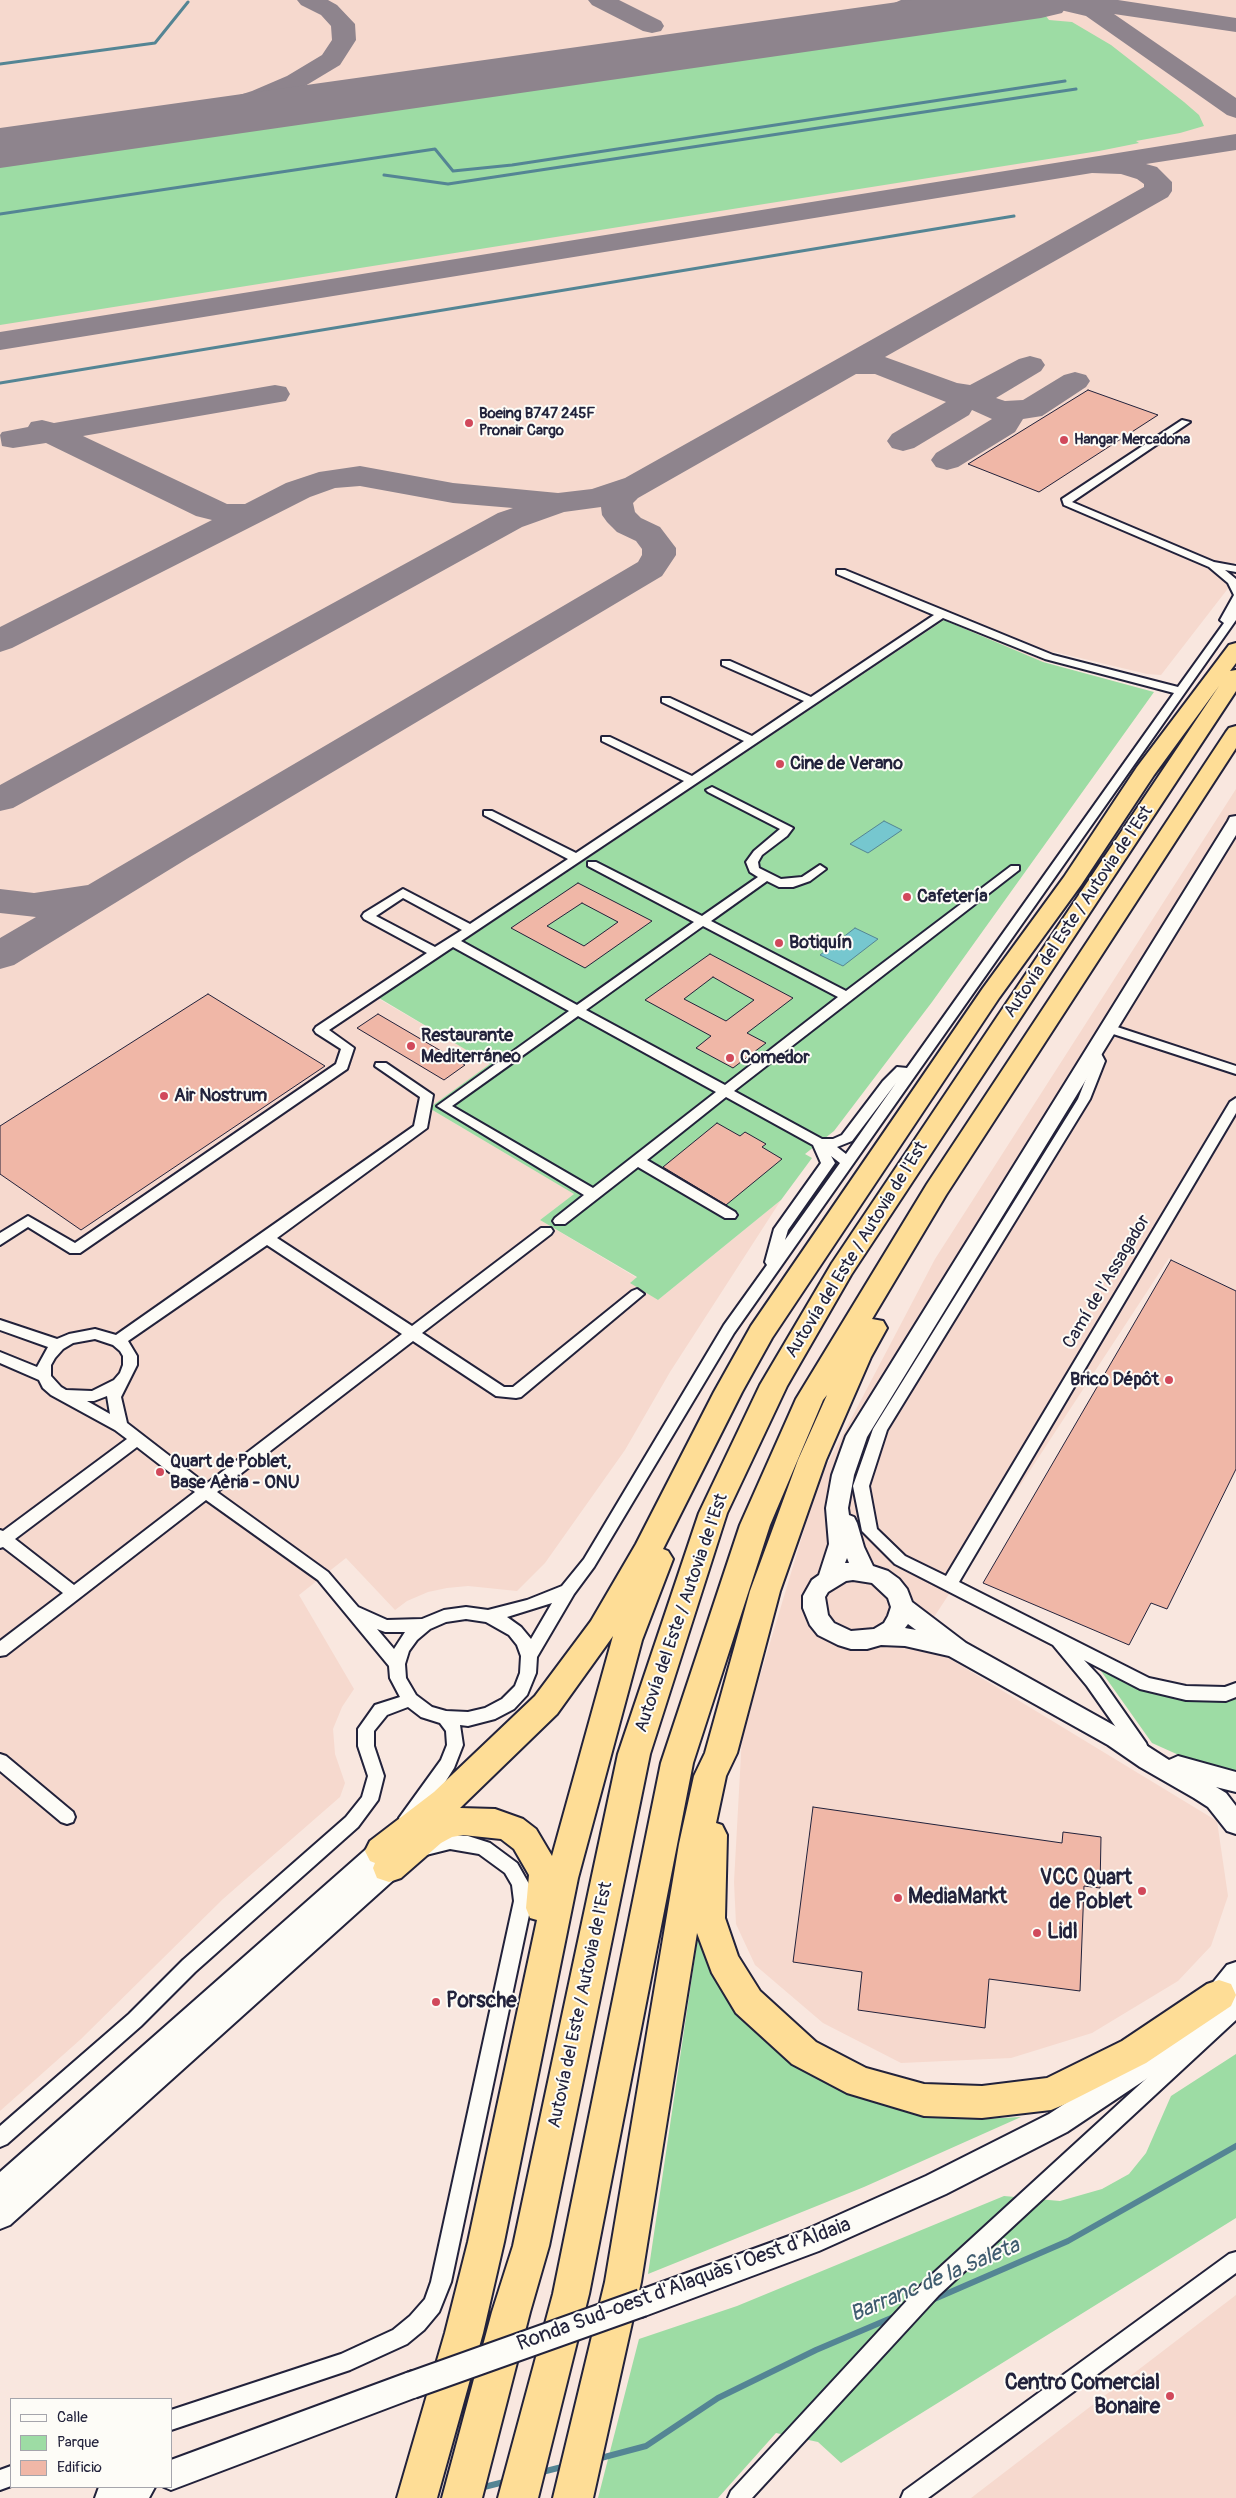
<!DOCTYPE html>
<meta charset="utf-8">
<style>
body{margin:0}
#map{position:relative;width:1236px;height:2498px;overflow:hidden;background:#f9e7df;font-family:Pangolin,sans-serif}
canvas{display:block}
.legend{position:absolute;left:10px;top:2398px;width:162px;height:90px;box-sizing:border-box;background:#fdfcf7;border:1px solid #a5a5ac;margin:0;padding:6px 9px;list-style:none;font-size:15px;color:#22223b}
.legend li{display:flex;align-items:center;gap:10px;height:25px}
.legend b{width:25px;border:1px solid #a5a5ac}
</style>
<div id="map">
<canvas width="1236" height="2498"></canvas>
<ul class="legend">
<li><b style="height:6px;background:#fdfcf7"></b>Calle</li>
<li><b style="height:14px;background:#9ddca4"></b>Parque</li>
<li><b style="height:14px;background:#f0b7a7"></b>Edificio</li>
</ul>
</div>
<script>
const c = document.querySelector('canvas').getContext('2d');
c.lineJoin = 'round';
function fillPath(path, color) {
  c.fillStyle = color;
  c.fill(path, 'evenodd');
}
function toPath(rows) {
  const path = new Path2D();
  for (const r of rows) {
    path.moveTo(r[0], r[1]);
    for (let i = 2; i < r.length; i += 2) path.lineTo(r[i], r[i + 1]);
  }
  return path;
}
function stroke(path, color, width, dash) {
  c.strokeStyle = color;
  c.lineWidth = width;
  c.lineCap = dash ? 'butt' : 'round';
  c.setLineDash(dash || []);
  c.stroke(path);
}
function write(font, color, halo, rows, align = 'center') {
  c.font = font + ' Pangolin,sans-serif';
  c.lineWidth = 4;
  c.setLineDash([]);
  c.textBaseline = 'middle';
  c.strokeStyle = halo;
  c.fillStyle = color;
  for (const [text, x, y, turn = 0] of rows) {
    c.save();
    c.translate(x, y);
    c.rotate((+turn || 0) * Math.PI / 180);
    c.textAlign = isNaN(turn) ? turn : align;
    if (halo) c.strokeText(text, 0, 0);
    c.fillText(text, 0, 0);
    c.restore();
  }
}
fillPath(toPath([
 [0,0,1236,0,1236,562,1226,569,1233,582,1161,675,1147,674,1055,652,1043,662,944,620,379,999,491,1064,429,1108,574,1194,540,1220,637,1278,631,1282,658,1300,781,1200,670,1372,625,1450,545,1563,517,1591,468,1586,447,1588,428,1592,407,1601,395,1610,346,1558,299,1595,354,1689,342,1707,333,1729,335,1754,345,1783,340,1797,223,1899,81,2039,0,2111],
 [1236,789,1236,1291,1169,1258,919,1640,1217,1821,1228,1896,1211,1946,1178,1981,1092,2033,1011,2058,901,2063,823,2023,755,1965,736,1924,734,1882,742,1736,819,1480,935,1259],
 [1236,2295,1236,2498,971,2498]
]), '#f6d9ce');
fillPath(toPath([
 [1045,15,1049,20,1072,22,1111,45,1184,102,1199,115,1204,126,1180,133,1136,141,1139,143,1099,151,0,325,0,166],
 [944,620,1043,662,1154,692,932,1002,834,1131,805,1154,812,1158,781,1200,658,1300,630,1283,637,1277,540,1220,574,1194,429,1108,490,1064,379,998],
 [1096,1664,1154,1693,1189,1701,1236,1699,1236,1774,1201,1765,1152,1743],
 [698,1936,716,1965,865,2098,912,2113,982,2119,1021,2117,864,2187,648,2274],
 [1236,2054,1236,2218,841,2463,818,2442,776,2433,718,2498,598,2498,639,2339,737,2306,1004,2196,1060,2201,1102,2189,1129,2174,1146,2153,1171,2096]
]), '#9ddca4');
const water = toPath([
 [884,821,902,830,868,853,850,844,884,821],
 [855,928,878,939,843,966,820,955,855,928]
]);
fillPath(water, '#76c7cf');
stroke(water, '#548594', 1);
stroke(toPath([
 [0,64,155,43,188,2],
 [384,175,448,184,1076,89],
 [0,214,435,149,453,171,512,165,1065,81],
 [0,383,1014,216]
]), '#548594', 3);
stroke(toPath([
 [932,2300,1068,2241,1236,2146],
 [597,2459,646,2446,718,2398,816,2350,896,2316],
 [538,2473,566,2466],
 [480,2488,508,2481]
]), '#548594', 6);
fillPath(toPath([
 [297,0,328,0,337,5,355,24,356,40,340,65,305,86,270,101,207,122,156,134,147,132,143,126,147,120,199,108,252,91,287,76,322,55,332,40,331,26,321,15,301,5,297,0],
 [588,0,619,0,661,21,664,26,661,31,652,33,643,31,592,5,588,0],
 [901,0,930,0,926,5,890,23,818,39,809,37,806,32,809,27,874,12,901,0],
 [1001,0,1118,0,1236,18,1236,32,1114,14,1236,98,1236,118,1227,115,1086,16,1052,8,1010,11,1002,9,998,4,1001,0],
 [1236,134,1236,150,1146,164,1157,167,1172,182,1172,191,1168,197,885,357,957,383,970,385,1019,359,1030,356,1041,359,1045,365,1041,371,996,398,1005,401,1023,400,1064,375,1075,372,1086,375,1090,381,1086,387,1042,416,1023,419,1015,432,958,467,947,470,936,467,931,460,936,453,992,419,972,410,969,415,914,448,903,451,892,448,887,441,892,434,946,402,875,374,856,374,638,498,633,503,635,512,641,518,660,527,676,548,676,555,662,576,190,857,14,965,0,969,0,938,36,917,0,913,0,889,34,893,88,885,638,562,642,555,642,549,636,541,617,532,607,522,602,515,601,507,564,512,522,527,13,808,0,811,0,785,498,513,513,508,453,503,360,486,335,488,310,497,12,648,0,652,0,627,212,520,196,516,46,443,13,448,2,446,0,435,2,432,28,427,31,422,42,420,54,423,275,385,286,387,290,394,286,401,83,436,227,504,245,504,286,483,319,472,360,466,453,483,558,493,592,489,625,478,1144,187,1144,184,1137,179,1121,174,1092,173,0,350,0,332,1236,134]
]), '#8e848d');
fillPath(toPath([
 [912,0,1071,0,1062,13,1041,18,0,168,0,128,912,0]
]), '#8e848d');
const building = toPath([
 [1088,390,1158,415,1039,492,968,464,1088,390],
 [578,883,652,921,585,968,511,928,578,883],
 [582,903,618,922,584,946,547,926,582,903],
 [710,954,793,998,747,1033,766,1043,733,1068,696,1048,711,1036,645,1000,710,954],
 [713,977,734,989,754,1000,726,1021,684,999,713,977],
 [208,994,325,1066,81,1230,0,1174,0,1126,208,994],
 [378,1014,465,1065,444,1080,357,1028,378,1014],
 [717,1123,740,1136,745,1132,766,1144,762,1147,782,1159,726,1205,663,1167,717,1123],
 [1171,1260,1236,1291,1236,1469,1167,1609,1151,1603,1129,1645,983,1583,1171,1260],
 [813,1807,1062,1843,1063,1832,1101,1837,1100,1888,1084,1886,1080,1991,989,1979,985,2028,858,2010,862,1972,793,1962,813,1807]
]);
fillPath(building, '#f0b7a7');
stroke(building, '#22223b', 1);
const street = toPath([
 [1182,420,1190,422,1072,502,1214,562,1236,566,1236,572,1225,570,1236,579,1236,620,734,1333,594,1567,574,1594,537,1657,536,1673,527,1695,514,1709,495,1719,468,1726,460,1725,463,1745,454,1768,442,1787,413,1823,407,1825,401,1823,399,1818,441,1760,447,1745,446,1731,440,1723,421,1717,408,1707,387,1715,374,1731,374,1746,384,1776,378,1800,358,1827,195,1972,141,2026,7,2144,0,2147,0,2126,129,2014,183,1960,346,1817,362,1797,368,1776,358,1746,358,1729,375,1705,400,1697,390,1678,389,1666,318,1580,206,1500,6,1655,0,1656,0,1641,63,1593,3,1547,0,1548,0,1530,3,1531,127,1439,115,1430,51,1395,43,1388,39,1380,0,1363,0,1352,37,1367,48,1347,0,1330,0,1320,57,1339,69,1334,95,1329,116,1335,414,1126,420,1097,375,1066,376,1063,386,1063,433,1095,427,1128,277,1238,412,1326,541,1228,551,1228,553,1231,551,1234,422,1333,504,1387,513,1387,632,1291,637,1289,644,1294,521,1397,516,1398,496,1396,413,1341,217,1492,328,1572,358,1607,387,1620,422,1619,444,1610,466,1607,488,1610,527,1600,562,1586,584,1559,724,1325,767,1265,765,1262,774,1229,821,1163,813,1145,726,1097,647,1160,735,1212,737,1215,735,1218,725,1218,638,1167,565,1224,555,1224,553,1221,555,1218,584,1195,437,1106,569,1011,453,947,329,1030,354,1048,347,1069,80,1253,70,1253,28,1227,0,1245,0,1233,28,1216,75,1243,336,1064,341,1049,316,1033,314,1030,316,1027,427,953,364,919,362,916,364,913,403,889,470,924,568,859,484,815,484,811,492,811,576,853,684,781,602,741,602,737,610,737,692,776,744,741,662,702,662,698,670,698,752,736,804,701,722,665,722,661,730,661,811,697,934,615,837,574,837,570,845,570,1053,655,1178,687,1224,623,1220,620,1234,595,1228,583,1209,567,1064,505,1062,499,1182,420],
 [943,618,1045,659,1174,693,907,1068,897,1067,883,1081,842,1135,833,1139,822,1139,734,1091,1019,870,1019,866,1011,866,846,991,711,921,767,881,779,887,793,887,810,881,826,869,820,865,802,877,781,879,759,868,758,862,762,855,787,836,793,828,712,787,706,790,708,792,780,829,754,851,746,862,750,872,758,877,702,916,596,862,588,862,588,866,694,922,577,1005,461,941,943,618],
 [403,898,462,930,435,947,376,916,403,898],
 [703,926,838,997,725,1085,586,1010,703,926],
 [578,1016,716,1092,593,1188,452,1106,578,1016],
 [896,1083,846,1154,837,1147,852,1141,896,1083],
 [831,1156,840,1163,785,1240,788,1230,835,1163,831,1156],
 [267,1245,402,1334,206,1484,127,1423,121,1397,137,1365,137,1356,128,1341,267,1245],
 [95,1339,113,1345,120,1351,123,1356,123,1365,120,1373,114,1380,92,1391,66,1390,61,1387,51,1376,51,1365,55,1358,63,1349,73,1343,95,1339],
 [107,1396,110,1414,87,1401,94,1401,107,1396],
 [137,1447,195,1492,74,1585,15,1539,137,1447],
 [552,1603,531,1639,521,1627,507,1617,552,1603],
 [466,1619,486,1622,509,1635,517,1645,521,1656,520,1673,515,1686,502,1699,485,1708,468,1712,446,1711,432,1707,416,1695,406,1678,405,1664,409,1651,417,1640,430,1629,446,1622,466,1619],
 [377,1629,385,1632,405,1632,394,1649,377,1629],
 [1108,1024,1236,1066,1236,1074,1104,1031,1102,1028,1104,1025,1108,1024],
 [1094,1047,1098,1048,1105,1061,1090,1099,887,1430,869,1486,877,1529,905,1556,946,1576,1230,1102,1236,1098,1236,1113,959,1582,1149,1678,1186,1686,1225,1687,1236,1683,1236,1697,1226,1701,1186,1700,1140,1689,1084,1660,1099,1676,1146,1743,1148,1748,1146,1753,1140,1755,1134,1753,1087,1686,1053,1645,895,1564,862,1531,853,1486,873,1429,1078,1099,1093,1061,1088,1051,1094,1047],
 [0,1754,6,1756,73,1812,75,1817,73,1822,67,1824,61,1822,0,1771,0,1754],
 [450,1835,468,1836,490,1843,517,1863,529,1884,532,1901,451,2282,439,2312,424,2330,407,2344,350,2370,171,2430,171,2410,341,2354,393,2330,410,2316,425,2299,431,2282,514,1901,512,1885,505,1873,479,1854,450,1849,422,1856,416,1854,414,1849,416,1844,450,1835],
 [1236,2000,1236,2020,939,2295,752,2498,728,2498,731,2491,925,2281,1230,2002,1236,2000],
 [1236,2252,1236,2273,928,2498,901,2498,904,2491,1229,2254,1236,2252],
 [11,2466,11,2486,0,2490,0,2470,11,2466]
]);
const secondary = toPath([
 [1236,816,1236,835,867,1437,854,1475,848,1508,849,1515,854,1517,857,1523,864,1547,873,1566,888,1571,899,1579,907,1589,912,1602,966,1643,1124,1731,1169,1760,1178,1756,1236,1772,1236,1792,1216,1787,1226,1793,1236,1806,1236,1834,1227,1831,1208,1807,1194,1798,1140,1767,1108,1745,949,1656,905,1646,881,1645,867,1649,851,1649,838,1645,818,1635,810,1625,803,1608,803,1596,812,1580,819,1575,829,1544,826,1508,832,1475,846,1436,1228,821,1230,817,1236,816],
 [847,1558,849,1563,845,1563,847,1558],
 [853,1580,872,1583,888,1598,891,1607,888,1616,884,1623,874,1629,851,1631,834,1623,828,1615,825,1597,828,1592,846,1581,853,1580],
 [908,1624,916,1630,905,1628,908,1624],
 [381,1840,390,1844,393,1851,390,1858,398,1860,401,1868,398,1876,10,2225,0,2229,0,2172,372,1844,381,1840],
 [1236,1962,1236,2019,1067,2132,946,2194,819,2251,642,2317,632,2313,628,2303,632,2293,803,2231,926,2176,1049,2114,1203,2013,1198,2004,1202,1996,1227,1965,1236,1962],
 [412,2371,422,2375,426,2385,422,2395,171,2490,164,2487,171,2487,171,2460,412,2371],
 [99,2487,155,2487,149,2498,95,2498,99,2487]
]);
const highway = toPath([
 [1236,643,1236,663,1230,671,1236,670,1236,691,851,1275,787,1386,727,1513,650,1754,549,2246,530,2312,482,2498,442,2498,492,2312,513,2246,618,1754,699,1513,760,1385,832,1263,1219,686,1154,775,1081,885,999,998,772,1338,742,1392,663,1549,668,1551,673,1559,642,1640,578,1878,504,2242,483,2333,437,2498,397,2498,445,2333,468,2242,537,1920,530,1918,526,1908,529,1875,514,1849,501,1839,463,1835,452,1837,441,1843,401,1878,389,1882,377,1878,373,1868,375,1863,370,1861,365,1851,370,1841,434,1792,535,1696,591,1621,636,1544,714,1392,751,1326,983,988,1064,877,1137,767,1229,645,1236,643],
 [613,1636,552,1856,536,1829,523,1819,495,1809,460,1808,557,1714,613,1636],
 [1236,726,1236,748,946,1195,872,1319,883,1321,887,1328,871,1357,826,1460,780,1591,737,1753,726,1776,716,1823,722,1825,727,1835,725,1918,738,1956,760,1991,816,2042,866,2068,924,2084,982,2086,1047,2078,1122,2041,1207,1984,1219,1980,1231,1984,1236,1995,1231,2006,1146,2063,1063,2105,1051,2110,982,2118,924,2116,847,2093,792,2064,736,2013,712,1973,697,1933,641,2282,593,2498,553,2498,605,2282,679,1844,694,1776,705,1753,750,1591,798,1460,827,1395,823,1400,770,1525,693,1763,589,2294,538,2498,498,2498,553,2294,661,1763,740,1525,796,1399,927,1184,1226,732,1229,728,1236,726]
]);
stroke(street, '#22223b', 4);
stroke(secondary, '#22223b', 4);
stroke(highway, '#22223b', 4);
fillPath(street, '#fdfcf7');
fillPath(secondary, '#fdfcf7');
fillPath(highway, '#fedd96');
const secondaryBridge = toPath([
 [412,2385,642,2303]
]);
stroke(secondaryBridge, '#22223b', 30, []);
stroke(secondaryBridge, '#fdfcf7', 26);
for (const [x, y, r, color] of [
 [469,423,5,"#d1495b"],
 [1064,440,5,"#d1495b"],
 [780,764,5,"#d1495b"],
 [907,897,5,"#d1495b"],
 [779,943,5,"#d1495b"],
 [411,1046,5,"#d1495b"],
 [730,1058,5,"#d1495b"],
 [164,1096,5,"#d1495b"],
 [1169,1380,5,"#d1495b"],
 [160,1472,5,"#d1495b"],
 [1142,1891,5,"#d1495b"],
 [898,1898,5,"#d1495b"],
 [1037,1933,5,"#d1495b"],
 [436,2002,5,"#d1495b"],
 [1170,2396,5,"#d1495b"]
]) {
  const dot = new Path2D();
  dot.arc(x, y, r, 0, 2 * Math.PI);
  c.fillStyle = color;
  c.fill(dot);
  stroke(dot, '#fdfcf7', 2);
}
write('bold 15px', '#22223b', '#fdfcf7', [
 ["Boeing B747 245F",479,414],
 ["Pronair Cargo",479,431],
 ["Hangar Mercadona",1074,440]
], 'left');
write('bold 18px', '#22223b', '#fdfcf7', [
 ["Cine de Verano",790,764],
 ["Cafetería",917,897],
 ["Botiquín",789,943],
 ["Restaurante",421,1036],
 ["Mediterráneo",421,1057],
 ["Comedor",740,1058],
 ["Air Nostrum",174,1096],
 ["Brico Dépôt",1159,1380,"right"],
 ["Quart de Poblet,",170,1462],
 ["Base Aèria - ONU",170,1483]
], 'left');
write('18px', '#22223b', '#fdfcf7', [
 ["Autovía del Este / Autovia de l'Est",1079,912,-56],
 ["Autovía del Este / Autovia de l'Est",857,1250,-58],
 ["Camí de l'Assagador",1107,1282,-59],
 ["Autovía del Este / Autovia de l'Est",682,1613,-71],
 ["Autovía del Este / Autovia de l'Est",581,2005,-78]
]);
write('bold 21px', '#22223b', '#fdfcf7', [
 ["VCC Quart",1132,1879,"right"],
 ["de Poblet",1132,1903,"right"],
 ["MediaMarkt",908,1898],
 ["Lidl",1047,1933],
 ["Porsche",446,2002],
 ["Centro Comercial",1160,2384,"right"],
 ["Bonaire",1160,2408,"right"]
], 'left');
write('21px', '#22223b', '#fdfcf7', [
 ["Ronda Sud-oest d'Alaquàs i Oest d'Aldaia",684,2285,-20]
]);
write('italic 22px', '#3f5c6f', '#fdfcf7', [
 ["Barranc de la Saleta",935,2281,-23]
]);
</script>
